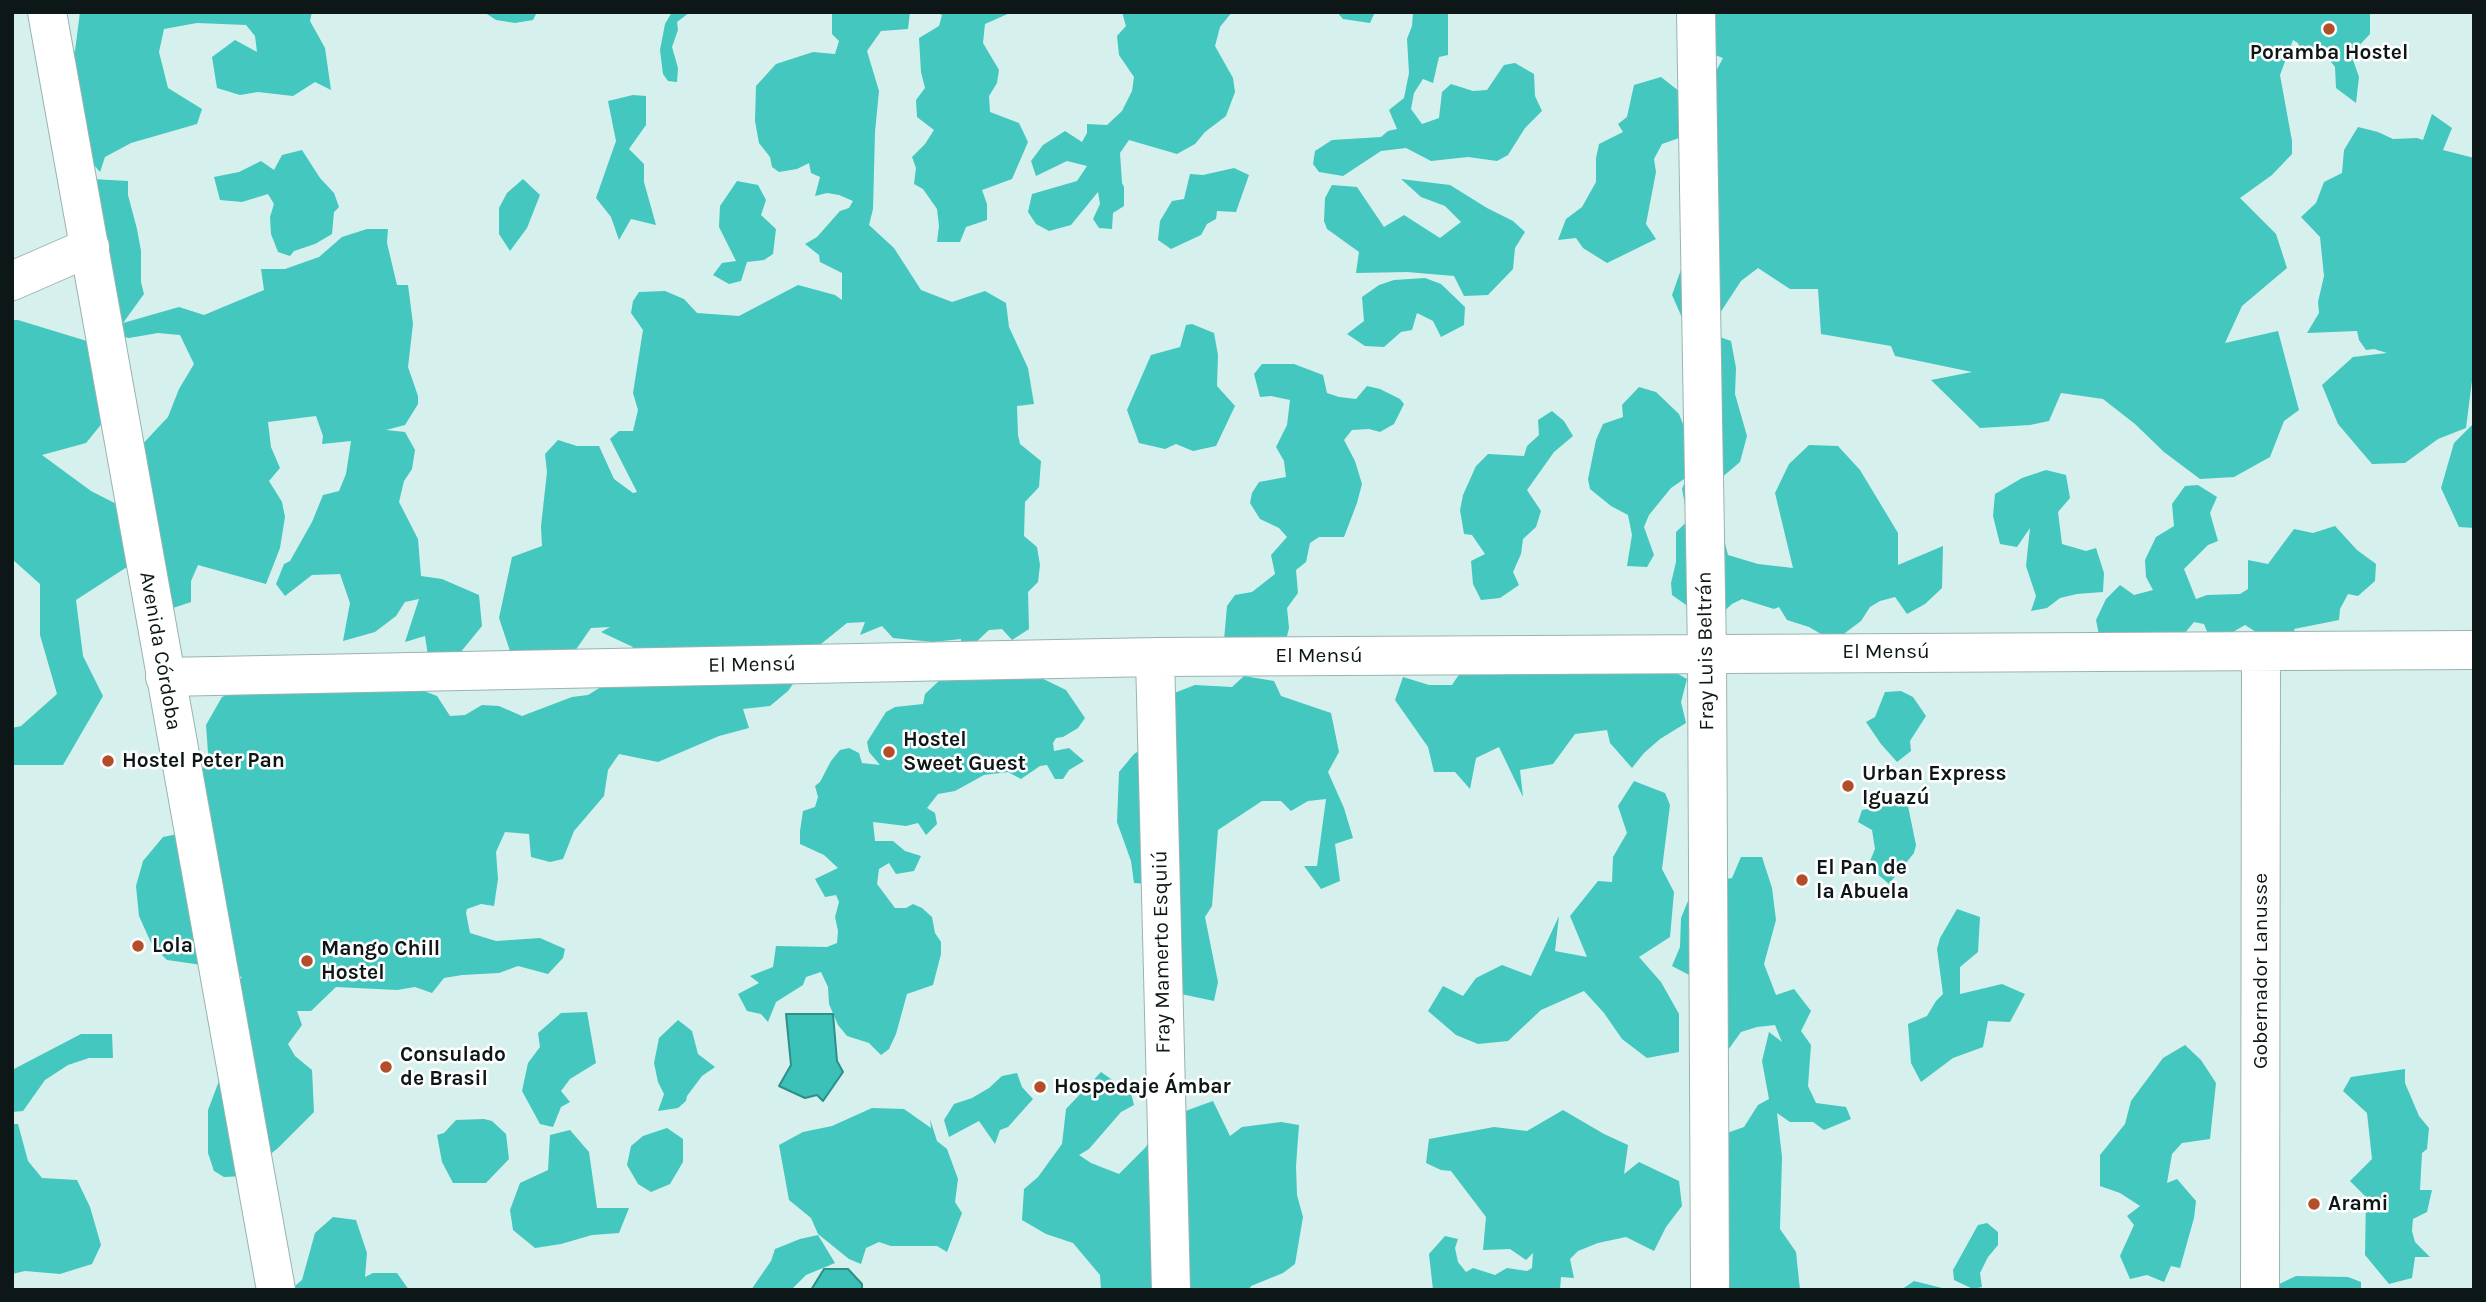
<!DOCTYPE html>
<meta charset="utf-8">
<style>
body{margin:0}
#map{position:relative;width:2486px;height:1302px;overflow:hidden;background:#d6f0ee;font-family:Karla,sans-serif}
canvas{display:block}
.frame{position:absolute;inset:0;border:14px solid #0e1717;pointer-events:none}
</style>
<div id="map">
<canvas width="2486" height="1302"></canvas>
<div class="frame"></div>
</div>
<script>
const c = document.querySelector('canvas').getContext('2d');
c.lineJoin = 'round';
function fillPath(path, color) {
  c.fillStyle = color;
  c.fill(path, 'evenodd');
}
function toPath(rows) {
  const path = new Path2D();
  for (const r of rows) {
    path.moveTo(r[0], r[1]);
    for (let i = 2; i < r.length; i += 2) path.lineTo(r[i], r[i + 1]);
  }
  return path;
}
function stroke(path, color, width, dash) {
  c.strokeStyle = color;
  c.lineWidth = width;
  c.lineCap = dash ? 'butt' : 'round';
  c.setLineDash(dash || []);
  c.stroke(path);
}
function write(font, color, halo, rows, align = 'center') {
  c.font = font + ' Karla,sans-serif';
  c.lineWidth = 5;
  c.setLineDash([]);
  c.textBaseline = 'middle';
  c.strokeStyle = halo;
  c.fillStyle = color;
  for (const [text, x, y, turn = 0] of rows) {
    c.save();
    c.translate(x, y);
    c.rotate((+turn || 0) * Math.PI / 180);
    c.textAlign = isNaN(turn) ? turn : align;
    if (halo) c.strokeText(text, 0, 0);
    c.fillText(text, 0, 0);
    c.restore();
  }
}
fillPath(toPath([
 [80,12,312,12,310,21,325,48,331,90,315,82,293,96,258,92,240,95,217,88,212,57,235,40,257,52,255,36,246,25,197,23,164,29,159,52,168,88,202,109,197,124,131,143,105,157,100,172,69,136,56,63,75,51],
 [484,12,537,12,533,20,515,23,496,20],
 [672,12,690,12,677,22,678,30,672,47,678,68,677,82,668,81,663,74,660,50,665,24],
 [832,12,910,12,908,29,881,31,867,51,879,91,875,132,873,209,869,225,894,248,921,290,952,302,985,291,1006,303,1009,327,1028,368,1034,404,1017,406,1018,435,1020,444,1041,461,1039,487,1025,502,1024,536,1037,547,1040,565,1038,582,1028,592,1029,629,1012,640,1002,629,989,630,974,644,961,645,961,639,933,642,893,638,882,626,860,635,865,622,847,623,811,652,800,674,788,691,770,706,743,709,749,728,719,736,658,762,619,754,608,770,604,796,574,831,563,859,550,862,531,857,529,834,505,832,496,852,498,879,494,906,481,904,467,909,466,913,470,933,496,941,540,938,565,949,563,958,548,974,518,966,499,973,462,975,444,978,432,993,415,987,397,990,336,987,311,1011,297,1011,302,1025,288,1044,295,1056,312,1070,314,1112,278,1148,243,1176,224,1177,214,1171,208,1153,208,1110,219,1081,231,989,242,977,202,965,167,960,152,945,139,916,136,886,143,861,163,837,183,833,208,753,206,725,222,697,233,692,377,673,437,696,450,716,465,715,482,705,499,706,522,716,572,697,588,695,604,685,633,647,601,632,610,627,591,628,570,658,512,657,499,618,512,557,542,546,541,526,547,472,545,454,558,440,577,446,599,446,614,479,633,493,637,492,610,439,619,431,633,431,638,410,633,393,643,330,631,313,633,301,639,292,665,291,684,299,697,313,739,316,798,285,835,295,842,300,842,273,820,262,819,255,805,244,817,237,840,211,849,208,853,201,839,195,827,193,815,196,820,177,811,173,809,163,797,169,779,172,772,167,770,157,759,143,755,121,756,86,776,64,813,52,835,54,839,41,832,34],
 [935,12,1012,12,985,24,983,43,999,70,997,83,989,96,990,112,1019,123,1028,142,1012,179,982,190,987,204,987,220,966,227,960,242,937,242,939,226,937,209,923,189,914,184,916,168,912,157,925,144,934,130,917,117,916,100,925,88,921,72,919,38,939,26,942,15],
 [1122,12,1232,12,1220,27,1215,46,1233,78,1235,92,1226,116,1205,132,1195,144,1177,154,1129,140,1120,153,1122,183,1124,187,1124,206,1113,213,1112,229,1099,228,1093,219,1100,204,1098,192,1071,225,1049,231,1036,224,1028,212,1032,194,1077,181,1087,166,1067,161,1036,176,1031,161,1043,145,1065,131,1082,142,1087,133,1087,124,1107,125,1122,111,1132,91,1134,77,1119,55,1117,36,1126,26],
 [1337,12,1375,12,1370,23,1343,19],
 [1413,12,1448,12,1448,55,1439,57,1433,83,1423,79,1414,93,1411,109,1422,124,1439,118,1442,92,1451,84,1473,91,1487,90,1504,65,1515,63,1534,74,1535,96,1542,111,1525,128,1508,155,1497,161,1468,157,1431,161,1406,148,1381,151,1343,176,1319,172,1313,164,1315,151,1332,140,1381,137,1388,131,1397,129,1389,110,1404,98,1409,73,1407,39,1412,26],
 [1678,12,2370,12,2370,34,2351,54,2359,77,2356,103,2336,88,2335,67,2322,50,2302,56,2298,43,2293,40,2280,75,2292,141,2292,154,2272,175,2240,198,2276,234,2287,268,2242,306,2225,343,2278,331,2299,410,2284,421,2270,457,2234,477,2200,479,2164,452,2135,424,2103,399,2061,393,2049,421,2030,425,1980,428,1931,380,1972,372,1895,356,1891,346,1821,334,1818,289,1790,289,1758,268,1741,281,1718,316,1683,320,1672,295,1699,219,1697,107,1723,58,1696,48,1676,14],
 [1661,77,1684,95,1682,137,1662,144,1654,159,1656,172,1646,224,1656,239,1607,263,1583,248,1576,238,1558,240,1566,219,1582,207,1596,182,1596,158,1599,144,1623,132,1618,124,1627,117,1634,85],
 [633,95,646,96,646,125,629,149,644,164,644,182,656,225,631,219,619,240,611,217,596,198,616,141,608,101],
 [2432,114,2452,128,2443,150,2474,158,2474,365,2466,428,2438,439,2405,463,2372,464,2338,424,2322,385,2353,357,2387,353,2374,349,2366,350,2359,340,2357,331,2307,333,2319,313,2318,302,2324,276,2320,237,2301,217,2316,203,2324,182,2342,173,2344,150,2358,127,2378,132,2393,139,2417,138,2423,140],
 [302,150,320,178,334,193,339,207,334,212,332,234,315,244,294,251,290,256,278,252,271,234,270,217,274,204,268,194,242,202,220,200,214,177,239,172,261,161,274,170,282,155],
 [1234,168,1249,175,1236,212,1217,211,1216,219,1207,224,1201,235,1171,249,1158,240,1160,221,1172,201,1184,199,1190,174,1203,175],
 [92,179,128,181,128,195,137,229,141,251,141,282,144,294,123,323,179,307,204,315,264,290,261,269,285,269,319,257,342,237,367,229,388,229,387,243,397,285,408,285,413,324,408,367,418,396,418,404,405,425,386,430,405,432,415,450,412,469,404,481,399,502,418,539,421,576,442,579,479,595,482,626,455,659,428,656,425,636,405,642,419,599,405,602,396,616,375,632,343,641,350,603,340,574,312,575,285,596,276,584,284,564,290,561,312,522,323,495,339,491,346,474,351,441,322,444,323,436,316,416,268,422,271,447,280,468,269,481,282,502,285,517,280,548,266,584,198,565,191,581,191,602,170,609,137,450,168,417,179,389,194,364,180,335,158,333,129,338,105,334],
 [523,179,540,195,527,228,510,251,499,234,499,208,507,193],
 [1401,179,1450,185,1487,208,1513,221,1525,232,1515,248,1513,269,1488,295,1464,296,1454,276,1407,272,1356,273,1359,252,1327,229,1324,221,1325,198,1332,185,1357,187,1384,227,1404,215,1440,238,1461,222,1445,206,1421,197],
 [737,181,758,185,766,200,761,215,776,229,773,254,764,260,747,262,741,281,729,284,713,275,722,263,736,261,719,227,720,206],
 [1425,278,1441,284,1465,307,1464,325,1441,337,1433,321,1417,313,1412,330,1401,332,1384,347,1365,346,1347,334,1364,321,1362,297,1379,285,1394,280],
 [12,320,18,320,90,342,117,405,86,443,42,455,91,491,136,514,130,565,76,600,83,656,103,696,63,765,12,765,12,728,21,726,57,694,40,635,40,584,12,559],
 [1192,324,1214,333,1218,355,1217,386,1235,406,1216,446,1193,451,1176,444,1165,449,1139,443,1127,410,1151,355,1180,347,1186,325],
 [1714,335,1731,341,1736,368,1735,394,1747,436,1740,462,1720,479,1716,508,1728,555,1758,564,1793,568,1775,493,1789,464,1809,445,1838,446,1860,470,1898,533,1898,565,1943,546,1942,588,1925,604,1907,614,1895,597,1880,601,1870,607,1861,621,1845,633,1849,640,1828,638,1809,627,1787,620,1779,607,1774,609,1742,599,1732,604,1720,615,1689,607,1672,595,1671,583,1676,562,1676,532,1694,515,1686,510,1682,489,1687,477,1671,488,1649,515,1644,527,1654,555,1647,567,1627,566,1632,535,1628,515,1611,506,1590,489,1588,479,1596,440,1603,424,1623,417,1622,405,1639,387,1656,392,1679,414,1685,429],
 [1262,364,1294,364,1323,375,1327,393,1339,397,1356,399,1367,386,1380,389,1400,399,1404,404,1394,424,1380,432,1369,429,1352,430,1344,440,1355,461,1362,484,1357,503,1344,537,1319,537,1310,543,1306,562,1296,570,1298,593,1287,608,1289,628,1284,649,1224,640,1227,606,1235,595,1252,592,1275,574,1271,555,1287,537,1279,528,1260,519,1250,503,1252,493,1259,482,1286,477,1284,461,1276,447,1287,425,1290,400,1271,396,1260,397,1254,374],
 [1552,411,1564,421,1573,436,1554,452,1527,490,1541,511,1536,527,1523,539,1521,554,1513,572,1519,585,1500,598,1481,600,1473,584,1471,561,1485,554,1472,535,1464,534,1460,510,1463,495,1476,466,1488,454,1524,456,1527,446,1539,435,1538,420],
 [2474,423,2474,528,2459,527,2441,488,2454,443],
 [2046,470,2066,475,2070,498,2058,512,2062,544,2086,551,2096,548,2104,573,2103,592,2077,594,2060,598,2047,608,2031,611,2036,596,2026,566,2030,528,2017,547,2000,544,1993,516,1995,494,2022,478],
 [2198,485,2217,497,2210,513,2218,541,2208,545,2184,569,2196,599,2207,595,2240,594,2248,589,2248,560,2268,564,2294,529,2313,533,2335,526,2357,550,2376,564,2375,581,2358,596,2348,594,2340,609,2339,620,2294,629,2298,640,2259,634,2245,625,2233,632,2210,639,2204,624,2194,622,2184,634,2099,635,2096,620,2106,599,2120,585,2134,595,2153,590,2146,577,2145,560,2156,537,2174,526,2172,504,2185,486],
 [994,655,1066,690,1085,718,1078,728,1063,737,1056,738,1053,743,1054,751,1069,748,1084,761,1069,770,1063,779,1055,779,1047,765,1040,766,1021,779,1008,772,984,775,955,791,938,794,927,808,935,813,937,824,926,835,918,823,906,826,873,822,875,841,893,841,905,851,921,856,914,871,896,874,889,863,879,869,877,884,895,908,906,908,913,904,922,908,932,917,935,933,941,942,941,954,933,985,907,994,896,1034,889,1049,881,1055,869,1043,847,1036,838,1025,829,1004,828,987,821,972,806,977,803,985,776,1002,768,1022,761,1014,747,1011,738,994,759,983,750,976,773,967,776,946,827,947,837,943,838,931,835,917,839,902,836,895,825,897,815,879,838,868,824,855,800,844,800,831,803,811,815,807,818,797,815,786,820,782,831,761,840,750,849,748,859,753,862,763,880,765,869,752,867,742,886,712,895,707,923,704,925,694,940,680],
 [1464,667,1671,670,1687,679,1681,702,1686,723,1660,739,1644,753,1632,768,1610,743,1607,730,1575,734,1553,764,1520,770,1523,797,1499,747,1476,758,1470,789,1455,772,1434,772,1428,747,1395,700,1403,677,1429,685,1452,685],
 [1244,676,1274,681,1281,696,1331,713,1339,752,1328,772,1344,808,1353,838,1335,844,1340,881,1321,889,1304,866,1317,866,1326,799,1308,801,1291,811,1281,801,1262,801,1218,830,1212,906,1205,917,1218,982,1214,1001,1181,994,1160,885,1134,883,1131,861,1117,822,1119,772,1134,754,1157,739,1156,700,1195,685,1232,687],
 [1901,691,1913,697,1926,716,1910,741,1911,751,1897,762,1881,744,1866,722,1875,717,1885,692],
 [1634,781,1665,793,1670,805,1662,869,1674,892,1670,937,1639,957,1661,982,1679,1014,1679,1052,1647,1058,1622,1039,1604,1013,1584,991,1541,1010,1508,1041,1478,1044,1456,1035,1428,1011,1443,986,1463,996,1476,978,1502,965,1531,976,1559,916,1555,951,1587,957,1570,916,1598,881,1612,882,1613,857,1627,833,1618,806],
 [1895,797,1908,806,1916,845,1914,853,1889,884,1868,866,1875,849,1872,830,1858,822,1862,810,1891,805],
 [1741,857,1762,857,1772,888,1776,920,1764,964,1776,995,1794,989,1811,1011,1801,1031,1811,1045,1808,1086,1816,1103,1846,1107,1851,1119,1824,1130,1813,1122,1790,1122,1777,1113,1782,1157,1780,1229,1796,1252,1800,1290,1715,1290,1727,1133,1744,1127,1758,1105,1769,1099,1762,1061,1769,1032,1782,1042,1775,1025,1757,1027,1741,1032,1728,1050,1691,976,1672,966,1680,947,1681,918,1695,884,1732,878],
 [1957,909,1980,917,1978,952,1960,967,1960,994,2002,984,2025,994,2010,1022,1988,1021,1983,1047,1953,1058,1921,1082,1911,1063,1908,1024,1927,1016,1936,1001,1943,994,1937,949,1940,938],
 [587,1012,596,1063,570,1079,561,1091,570,1102,561,1107,553,1127,540,1124,522,1091,528,1063,540,1047,538,1033,561,1013],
 [678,1020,692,1031,698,1054,715,1067,702,1076,687,1096,686,1101,678,1108,658,1111,664,1094,658,1082,654,1063,659,1038],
 [81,1034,112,1034,113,1058,89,1058,68,1065,45,1080,23,1111,12,1112,12,1070],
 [2185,1045,2201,1060,2216,1083,2210,1139,2182,1143,2172,1154,2167,1183,2177,1179,2196,1201,2194,1218,2180,1268,2171,1266,2164,1282,2147,1275,2130,1279,2120,1256,2134,1225,2127,1216,2140,1206,2120,1193,2100,1186,2100,1155,2125,1124,2131,1101,2163,1058],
 [2405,1069,2405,1083,2419,1116,2429,1128,2427,1149,2422,1153,2420,1190,2432,1190,2427,1212,2413,1219,2412,1231,2415,1242,2430,1257,2415,1257,2412,1278,2389,1284,2365,1255,2366,1197,2350,1181,2372,1159,2367,1113,2343,1091,2351,1077],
 [1101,1072,1131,1093,1134,1105,1121,1112,1089,1149,1079,1155,1091,1163,1119,1174,1145,1148,1166,1118,1213,1101,1230,1136,1242,1127,1281,1122,1299,1125,1296,1166,1297,1195,1303,1217,1295,1264,1283,1273,1251,1286,1249,1290,1101,1290,1100,1275,1073,1243,1046,1234,1022,1220,1024,1189,1038,1177,1062,1144,1066,1109],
 [1017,1073,1022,1087,1033,1099,1008,1127,1000,1130,995,1144,979,1121,949,1137,944,1120,954,1104,972,1098,989,1088,1002,1076],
 [872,1108,904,1109,931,1128,930,1119,937,1141,947,1149,958,1179,955,1202,962,1213,947,1252,937,1246,891,1246,879,1242,866,1248,861,1264,849,1259,818,1234,811,1218,789,1200,779,1145,803,1132,832,1126],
 [1563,1110,1604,1134,1628,1145,1624,1174,1639,1162,1679,1181,1682,1206,1666,1227,1654,1251,1626,1237,1598,1243,1578,1251,1570,1259,1574,1278,1561,1277,1560,1290,1433,1290,1429,1254,1445,1236,1458,1239,1455,1248,1458,1262,1466,1272,1473,1268,1495,1275,1507,1268,1527,1271,1532,1268,1533,1253,1526,1260,1510,1249,1483,1250,1486,1217,1451,1171,1441,1170,1426,1163,1429,1139,1494,1127,1527,1131],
 [484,1119,492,1121,506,1134,509,1159,486,1183,453,1183,442,1162,437,1135,444,1133,456,1120],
 [12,1124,18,1124,28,1161,42,1178,77,1180,90,1207,101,1245,92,1264,60,1274,25,1271,12,1274],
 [667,1128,683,1139,683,1162,670,1184,651,1192,638,1184,627,1165,631,1146,643,1136],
 [570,1130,589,1152,597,1208,629,1208,619,1233,592,1235,561,1244,535,1248,513,1230,510,1210,520,1183,548,1170,550,1135],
 [333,1217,356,1220,367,1253,365,1277,373,1273,397,1273,409,1290,290,1290,302,1280,315,1233],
 [1987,1223,1998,1232,1998,1245,1988,1257,1980,1273,1982,1287,1973,1289,1954,1280,1953,1270,1978,1225],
 [818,1235,835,1263,806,1275,791,1290,751,1290,771,1261,775,1249,800,1239],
 [2296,1276,2348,1277,2361,1282,2361,1290,2276,1290,2275,1286],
 [1914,1281,1950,1290,1901,1290]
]), '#43c7be');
const water = toPath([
 [786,1014,833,1014,837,1061,843,1072,823,1101,817,1095,805,1098,779,1086,791,1065,786,1014],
 [824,1269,848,1269,862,1284,862,1290,811,1290,824,1269]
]);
fillPath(water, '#3bc1b8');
stroke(water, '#2e8e88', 2);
const street = toPath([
 [1696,12,1707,653,1710,1290],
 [12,281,90,247],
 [1155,657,1171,1290],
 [165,677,1155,657,2474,650],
 [2260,1290,2261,652]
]);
const secondary = toPath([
 [47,12,276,1290]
]);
stroke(street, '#9ab3b1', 40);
stroke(secondary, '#9ab3b1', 40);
stroke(street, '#fff', 38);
stroke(secondary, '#fff', 38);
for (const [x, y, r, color] of [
 [2329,29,7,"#b44d29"],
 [889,752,7,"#b44d29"],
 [108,761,7,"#b44d29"],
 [1848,786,7,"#b44d29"],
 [1802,880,7,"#b44d29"],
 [138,946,7,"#b44d29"],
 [307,961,7,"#b44d29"],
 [386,1067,7,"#b44d29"],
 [1040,1087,7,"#b44d29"],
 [2314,1204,7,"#b44d29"]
]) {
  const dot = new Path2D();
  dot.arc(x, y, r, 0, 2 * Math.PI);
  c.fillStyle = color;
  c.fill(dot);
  stroke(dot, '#fff', 2.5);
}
write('bold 21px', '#0e1717', '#fff', [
 ["Poramba Hostel",2329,53,"center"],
 ["Hostel",903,740],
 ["Sweet Guest",903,764],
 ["Hostel Peter Pan",122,761],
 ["Urban Express",1862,774],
 ["Iguazú",1862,798],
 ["El Pan de",1816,868],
 ["la Abuela",1816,892],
 ["Lola",152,946],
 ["Mango Chill",321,949],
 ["Hostel",321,973],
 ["Consulado",400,1055],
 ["de Brasil",400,1079],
 ["Hospedaje Ámbar",1054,1087],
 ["Arami",2328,1204]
], 'left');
write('21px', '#0e1717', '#fff', [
 ["Avenida Córdoba",160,651,80],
 ["Fray Luis Beltrán",1706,651,-91],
 ["El Mensú",1886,652],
 ["El Mensú",1319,656],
 ["El Mensú",752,665,-1],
 ["Fray Mamerto Esquiú",1162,952,-91],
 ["Gobernador Lanusse",2261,971,-90]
]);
</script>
